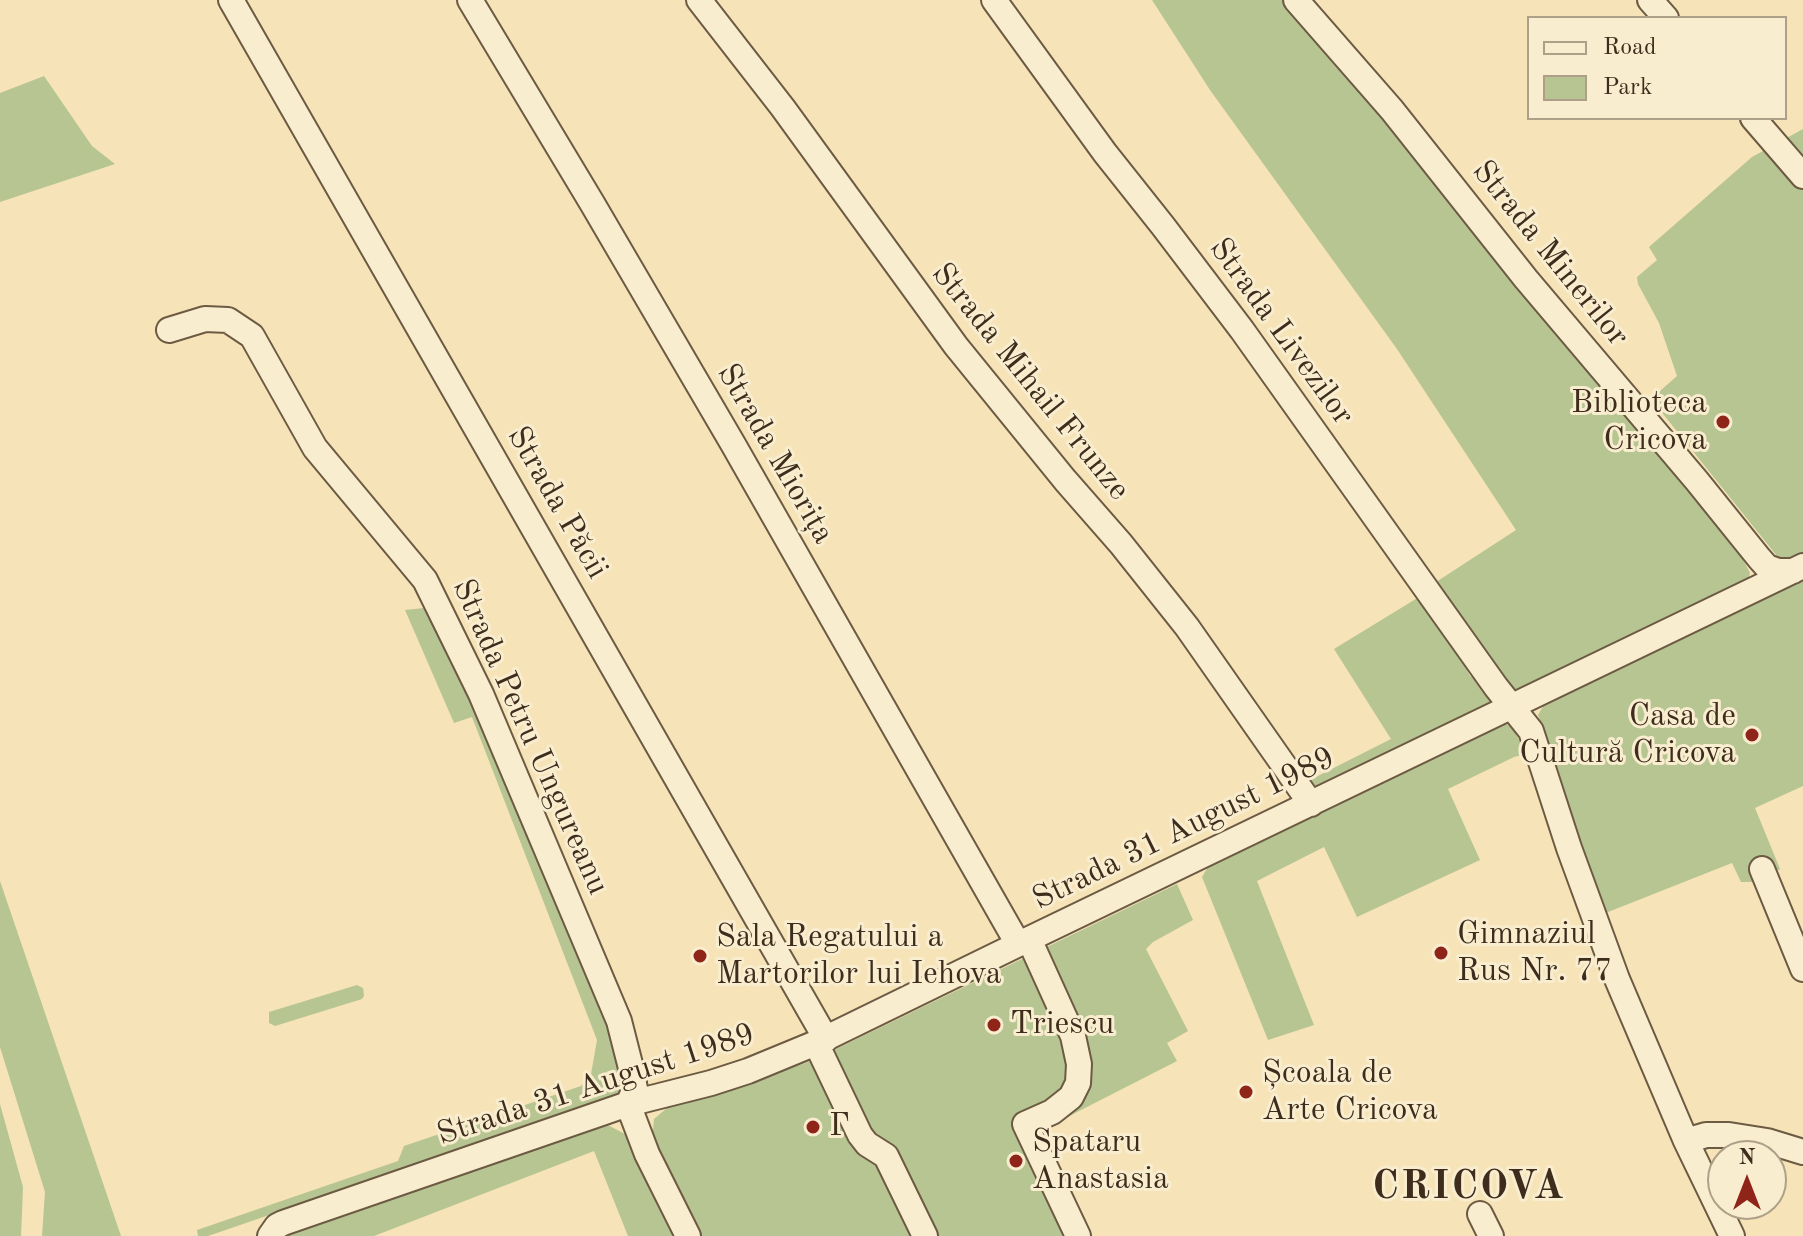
<!DOCTYPE html>
<meta charset="utf-8">
<style>
body{margin:0}
#map{position:relative;width:1803px;height:1236px;overflow:hidden;background:#f6e3b7;font-family:"Old Standard TT",serif}
canvas{display:block}
.legend{position:absolute;left:1527px;top:16px;width:260px;height:104px;box-sizing:border-box;background:#f9edd0;border:2px solid #aea088;margin:0;padding:10px 14px;list-style:none;font-size:24px;color:#3e2d1c}
.legend li{display:flex;align-items:center;gap:16px;height:40px}
.legend b{width:40px;border:2px solid #aea088}
.north{position:absolute;left:1707px;top:1140px;width:80px;height:80px;box-sizing:border-box;background:#f9edd0;border:2px solid #aea088;border-radius:50%;rotate:0deg;font-size:22px;font-weight:700;line-height:32px;text-align:center;color:#3e2d1c}
.north::after{content:'';display:block;margin:auto;width:28px;height:36px;background:#8f2418;clip-path:polygon(50% 0,100% 100%,50% 72%,0 100%)}
</style>
<div id="map">
<canvas width="1803" height="1236"></canvas>
<ul class="legend">
<li><b style="height:10px;background:#f9edd0"></b>Road</li>
<li><b style="height:22px;background:#b7c592"></b>Park</li>
</ul>
<div class="north">N</div>
</div>
<script>
const c = document.querySelector('canvas').getContext('2d');
c.lineJoin = 'round';
function fillPath(path, color) {
  c.fillStyle = color;
  c.fill(path, 'evenodd');
}
function toPath(rows) {
  const path = new Path2D();
  for (const r of rows) {
    path.moveTo(r[0], r[1]);
    for (let i = 2; i < r.length; i += 2) path.lineTo(r[i], r[i + 1]);
  }
  return path;
}
function stroke(path, color, width, dash) {
  c.strokeStyle = color;
  c.lineWidth = width;
  c.lineCap = dash ? 'butt' : 'round';
  c.setLineDash(dash || []);
  c.stroke(path);
}
function write(font, color, halo, rows, align = 'center') {
  c.font = font + ' "Old Standard TT",serif';
  c.lineWidth = 6;
  c.setLineDash([]);
  c.textBaseline = 'middle';
  c.strokeStyle = halo;
  c.fillStyle = color;
  for (const [text, x, y, turn = 0] of rows) {
    c.save();
    c.translate(x, y);
    c.rotate((+turn || 0) * Math.PI / 180);
    c.textAlign = isNaN(turn) ? turn : align;
    if (halo) c.strokeText(text, 0, 0);
    c.fillText(text, 0, 0);
    c.restore();
  }
}
fillPath(toPath([
 [1152,0,1287,0,1675,469,1739,552,1750,573,1748,580,1515,690,1507,689,1433,584,1516,530,1397,349,1210,90],
 [44,76,92,146,115,164,0,202,0,93],
 [1803,129,1803,552,1781,561,1651,399,1677,376,1659,323,1638,284,1637,277,1657,260,1649,247,1752,157],
 [1803,576,1803,786,1755,808,1780,869,1758,882,1741,882,1732,863,1603,914,1558,770,1538,715,1545,703],
 [1419,597,1446,629,1470,676,1486,685,1494,700,1314,789,1302,784,1391,739,1334,649],
 [424,608,437,616,482,713,625,1067,625,1082,616,1096,208,1236,198,1236,197,1230,398,1161,404,1146,581,1086,591,1074,597,1040,472,717,454,723,405,610],
 [1503,723,1512,726,1526,754,1514,757,1448,789,1480,860,1357,917,1324,847,1257,881,1314,1025,1268,1040,1202,877,1208,867],
 [0,881,121,1236,42,1236,45,1192,0,1047],
 [1177,884,1193,920,1153,942,1146,949,1188,1031,1167,1043,1177,1061,1040,1131,1087,1236,696,1236,652,1141,654,1119,667,1108,698,1100,811,1061],
 [357,985,363,988,364,996,362,999,275,1026,269,1023,269,1012],
 [0,1104,23,1187,21,1236,0,1236],
 [604,1123,625,1134,676,1236,628,1236,594,1151,374,1236,281,1236]
]), '#b7c592');
const minor = toPath([
 [231,0,826,1039],
 [470,0,592,203,733,444,1018,944],
 [699,0,783,108,956,346,1065,480,1121,544,1187,627,1311,804],
 [994,0,1105,153,1163,226,1242,330,1496,687,1531,731,1569,848,1617,979,1686,1141,1732,1236],
 [1296,0,1392,110,1526,279,1697,481,1759,558,1767,567,1778,571,1793,571],
 [1650,0,1666,18],
 [1753,118,1803,176],
 [169,330,205,319,228,320,252,336,315,448,425,580,481,694,619,1021,632,1072,635,1089,628,1104,647,1154,688,1236],
 [1762,869,1803,969],
 [1029,939,1073,1036,1079,1064,1078,1083,1071,1097,1052,1112,1025,1124,1078,1236],
 [816,1043,860,1135,867,1144,886,1156,925,1236],
 [1686,1141,1706,1135,1729,1135,1767,1141,1803,1152],
 [1480,1214,1491,1236],
 [270,1236,277,1226,283,1223,628,1104,711,1083,748,1071,816,1043,1029,939,1803,566]
]);
stroke(minor, '#6c5a43', 28);
stroke(minor, '#f9edd0', 24);
for (const [x, y, r, color] of [
 [1723,422,8,"#8f2418"],
 [1752,735,8,"#8f2418"],
 [1441,953,8,"#8f2418"],
 [700,956,8,"#8f2418"],
 [994,1025,8,"#8f2418"],
 [1246,1092,8,"#8f2418"],
 [813,1127,8,"#8f2418"],
 [1016,1161,8,"#8f2418"]
]) {
  const dot = new Path2D();
  dot.arc(x, y, r, 0, 2 * Math.PI);
  c.fillStyle = color;
  c.fill(dot);
  stroke(dot, '#f9edd0', 3);
}
write('32px', '#3e2d1c', '#f9edd0', [
 ["Strada Minerilor",1550,254,51],
 ["Strada Livezilor",1281,332,54],
 ["Strada Mihail Frunze",1030,382,51],
 ["Strada Miorița",775,454,60],
 ["Strada Păcii",557,503,60],
 ["Strada Petru Ungureanu",530,737,66],
 ["Strada 31 August 1989",1184,829,-26],
 ["Strada 31 August 1989",596,1085,-18]
]);
write('32px', '#3e2d1c', '#f9edd0', [
 ["Biblioteca",1707,404,"right"],
 ["Cricova",1707,441,"right"],
 ["Casa de",1736,717,"right"],
 ["Cultură Cricova",1736,754,"right"],
 ["Gimnaziul",1457,935],
 ["Rus Nr. 77",1457,972],
 ["Sala Regatului a",716,938],
 ["Martorilor lui Iehova",716,975],
 ["Triescu",1010,1025],
 ["Școala de",1262,1074],
 ["Arte Cricova",1262,1111],
 ["Г",829,1127],
 ["Spataru",1032,1143],
 ["Anastasia",1032,1180]
], 'left');
c.letterSpacing = '2px';
write('bold 40px', '#3e2d1c', '#f9edd0', [
 ["CRICOVA",1469,1188]
]);
c.letterSpacing = '0px';
</script>
